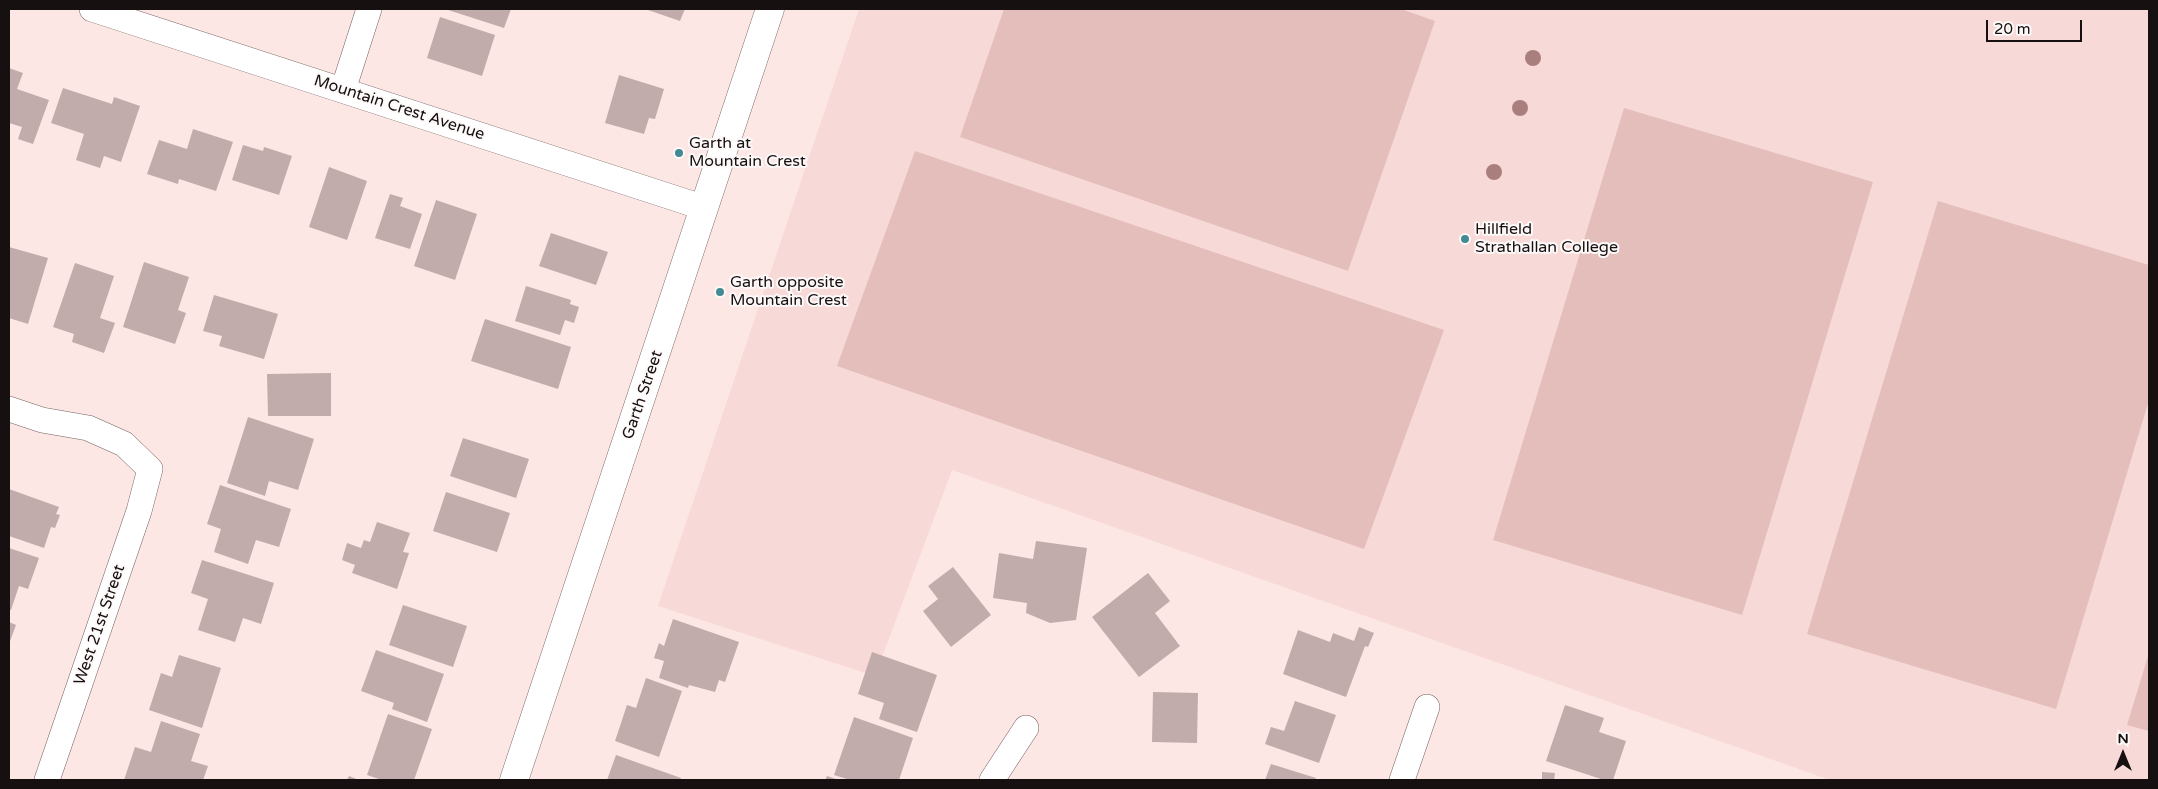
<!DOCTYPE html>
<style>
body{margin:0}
#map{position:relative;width:2158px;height:789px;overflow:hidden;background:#fde7e5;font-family:"Varela Round",sans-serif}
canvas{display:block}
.frame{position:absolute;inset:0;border:10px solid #171010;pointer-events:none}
.north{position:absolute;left:2098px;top:729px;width:50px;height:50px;-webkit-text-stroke:4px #fef9f9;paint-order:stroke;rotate:0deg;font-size:14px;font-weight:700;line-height:20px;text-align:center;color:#171010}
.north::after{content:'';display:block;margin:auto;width:18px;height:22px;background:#171010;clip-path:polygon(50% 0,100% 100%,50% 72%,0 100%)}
.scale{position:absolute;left:1986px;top:20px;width:96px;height:22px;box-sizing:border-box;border:2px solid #171010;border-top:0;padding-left:6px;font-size:15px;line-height:18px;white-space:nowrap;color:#171010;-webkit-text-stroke:4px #fef9f9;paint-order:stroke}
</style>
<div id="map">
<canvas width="2158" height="789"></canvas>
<div class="frame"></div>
<div class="north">N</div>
<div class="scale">20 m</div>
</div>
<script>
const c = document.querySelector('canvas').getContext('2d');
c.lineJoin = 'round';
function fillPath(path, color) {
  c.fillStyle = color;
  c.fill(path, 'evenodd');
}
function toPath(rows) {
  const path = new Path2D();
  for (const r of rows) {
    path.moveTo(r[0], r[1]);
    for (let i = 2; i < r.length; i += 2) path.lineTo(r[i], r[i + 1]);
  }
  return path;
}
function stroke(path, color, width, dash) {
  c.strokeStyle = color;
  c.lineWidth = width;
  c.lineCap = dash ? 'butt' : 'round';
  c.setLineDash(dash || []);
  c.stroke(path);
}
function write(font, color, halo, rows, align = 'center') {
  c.font = font + ' "Varela Round",sans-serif';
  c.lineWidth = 4;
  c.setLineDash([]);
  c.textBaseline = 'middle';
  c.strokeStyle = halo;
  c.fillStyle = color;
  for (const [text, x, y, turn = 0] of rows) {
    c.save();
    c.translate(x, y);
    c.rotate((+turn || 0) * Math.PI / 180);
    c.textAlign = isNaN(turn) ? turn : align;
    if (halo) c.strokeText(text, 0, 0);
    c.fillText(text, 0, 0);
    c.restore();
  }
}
fillPath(toPath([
 [859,9,2149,9,2149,780,1830,780,952,470,875,676,658,606]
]), '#f7d9d7');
fillPath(toPath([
 [1004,9,1401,9,1435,21,1348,271,960,137],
 [1624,108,1873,182,1742,615,1493,540],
 [915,151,1444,330,1364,549,837,366],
 [1938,201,2149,265,2149,400,2056,709,1807,634],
 [2149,653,2149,731,2127,725]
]), '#e4bebb');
fillPath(toPath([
 [445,9,511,9,504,28],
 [645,9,685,9,680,21],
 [440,17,495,35,482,76,427,58],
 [9,68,23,73,17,89,49,100,33,144,18,139,22,127,9,123],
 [619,75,664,89,655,119,649,118,644,134,605,123],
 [63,88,112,104,114,97,140,106,121,162,104,156,100,168,76,160,84,134,51,123],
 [193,129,233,142,216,191,179,179,178,184,147,174,159,140,187,149],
 [243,145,263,151,264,147,292,156,279,195,232,180],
 [329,167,367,181,347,240,309,227],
 [390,194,403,198,400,206,422,214,410,249,375,238],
 [436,200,477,214,455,280,414,266],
 [551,233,608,252,596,285,539,266],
 [9,247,48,258,28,324,9,318],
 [144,262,189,277,178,310,186,313,175,344,123,327],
 [75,263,114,276,100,318,115,323,104,353,72,342,74,334,53,327],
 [526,286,571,300,570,304,579,307,574,323,565,320,560,335,515,321],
 [214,295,278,314,264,359,219,346,222,336,203,331],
 [485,319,571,347,558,389,471,361],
 [331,373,331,416,268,416,267,374],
 [248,417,314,439,298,490,269,481,265,496,227,483],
 [463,438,529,459,516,498,450,476],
 [220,485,291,509,279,547,256,540,248,564,214,552,221,529,207,524],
 [9,489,59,507,56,514,60,515,55,528,51,527,44,548,9,536],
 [446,492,510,513,497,552,433,531],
 [377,522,410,533,403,552,409,553,397,589,352,573,355,565,342,560,347,543,361,548,364,540,370,542],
 [1036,541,1087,548,1076,620,1050,623,1026,613,1027,603,993,598,999,553,1033,559],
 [9,548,39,558,28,589,19,586,11,610,9,610],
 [202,560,274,583,261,624,243,618,235,642,198,630,208,599,191,593],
 [953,567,991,615,951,647,923,611,938,599,928,586],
 [1148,573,1170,601,1155,613,1180,646,1139,677,1092,617],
 [403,605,467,626,453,667,389,645],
 [673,619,739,642,725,682,719,680,715,692,689,685,688,688,659,678,664,661,654,658,659,643,664,646],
 [9,622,16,625,9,644],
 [1359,627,1374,633,1368,647,1365,646,1346,697,1283,674,1298,630,1330,642,1333,633,1354,641],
 [376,650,444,674,427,722,392,709,394,703,361,691],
 [872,652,937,675,917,732,879,719,884,703,858,694],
 [179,655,221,668,202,728,149,710,161,673,172,677],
 [646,678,682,691,659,757,615,741,627,705,636,708],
 [1153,692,1198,693,1197,743,1152,742],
 [1295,701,1336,715,1319,763,1265,744,1271,727,1284,731],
 [1565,705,1604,718,1599,732,1626,741,1613,780,1604,780,1546,761],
 [388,714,432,729,414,780,382,780,367,775],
 [854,717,913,738,899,780,850,780,834,775],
 [161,721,200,734,191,761,208,766,203,780,124,780,135,747,151,752],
 [616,755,681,778,680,780,607,780],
 [1271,764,1316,778,1315,780,1265,780],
 [1542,772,1555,773,1554,780,1542,780],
 [349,776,359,780,347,780],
 [827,776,839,780,825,780]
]), '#c1acab');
const minor = toPath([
 [92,9,705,208],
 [343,90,369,9],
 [9,409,42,420,88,428,124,444,150,469,139,511,47,780],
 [992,780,1026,728],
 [1402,780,1427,707]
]);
const secondary = toPath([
 [514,780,770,9]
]);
stroke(minor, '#756261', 26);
stroke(secondary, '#756261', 29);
stroke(minor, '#fff', 25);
stroke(secondary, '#fff', 28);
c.fillStyle = '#a97f7e';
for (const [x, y] of [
 [1533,58],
 [1520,108],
 [1494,172]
]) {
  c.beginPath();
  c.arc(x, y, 8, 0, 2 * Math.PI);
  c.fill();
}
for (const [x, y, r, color] of [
 [679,153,5,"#448a95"],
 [1465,239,5,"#448a95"],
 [720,292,5,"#448a95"]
]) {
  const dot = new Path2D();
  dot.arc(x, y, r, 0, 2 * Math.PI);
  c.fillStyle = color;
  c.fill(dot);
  stroke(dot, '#fef9f9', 2);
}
write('16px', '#171010', '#fef9f9', [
 ["Mountain Crest Avenue",399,108,18],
 ["Garth Street",643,395,-71],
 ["West 21st Street",100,625,-71]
]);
write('16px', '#171010', '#fef9f9', [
 ["Garth at",689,144],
 ["Mountain Crest",689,162],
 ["Hillfield",1475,230],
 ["Strathallan College",1475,248],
 ["Garth opposite",730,283],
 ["Mountain Crest",730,301]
], 'left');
</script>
